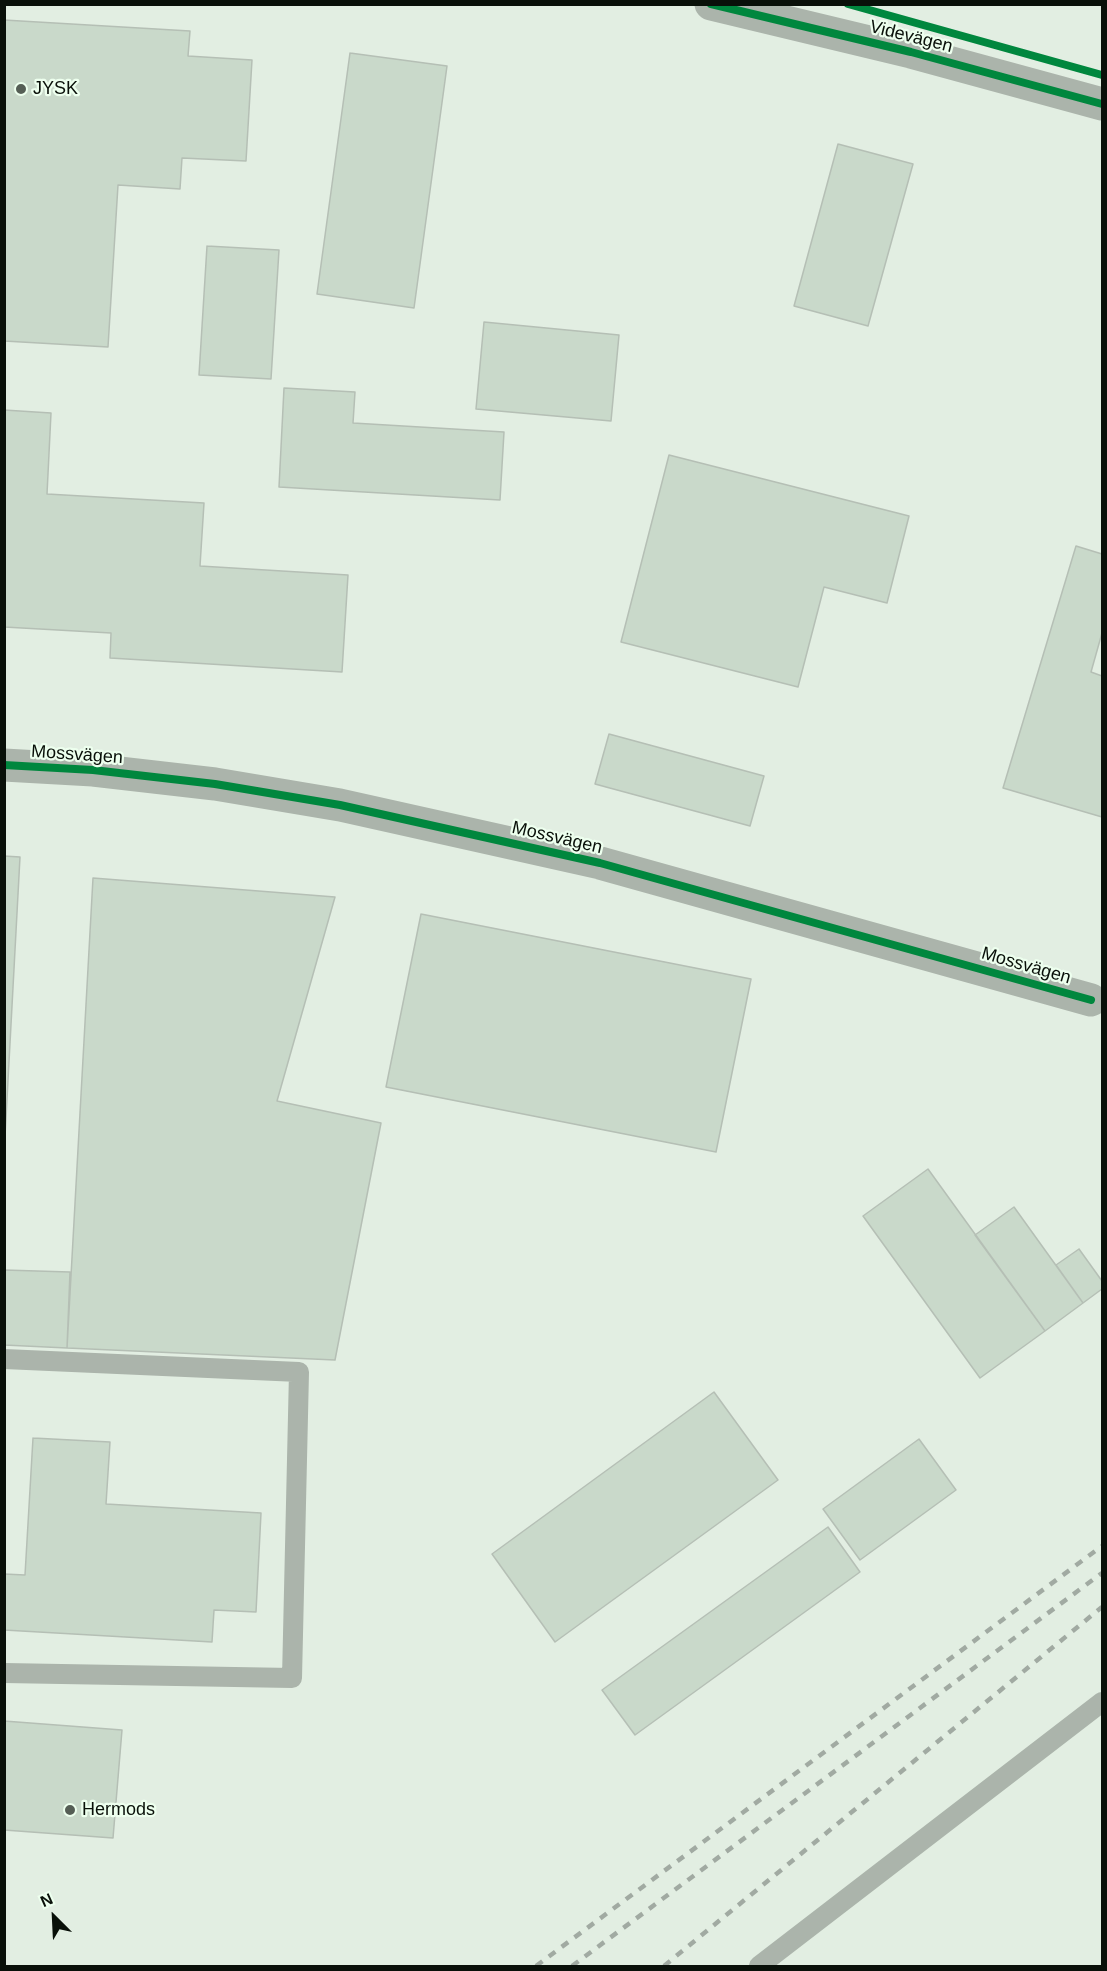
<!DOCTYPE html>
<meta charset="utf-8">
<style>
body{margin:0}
#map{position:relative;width:1107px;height:1971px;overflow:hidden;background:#e2eee2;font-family:Arial,sans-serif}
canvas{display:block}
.frame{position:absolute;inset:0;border:6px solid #091009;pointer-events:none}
.north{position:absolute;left:24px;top:1887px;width:60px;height:60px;-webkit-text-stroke:4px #edffee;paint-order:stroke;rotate:336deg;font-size:16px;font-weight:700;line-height:24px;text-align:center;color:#091009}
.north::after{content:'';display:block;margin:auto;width:21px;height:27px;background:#091009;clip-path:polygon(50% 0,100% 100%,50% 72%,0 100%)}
</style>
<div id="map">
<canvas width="1107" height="1971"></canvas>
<div class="frame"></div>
<div class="north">N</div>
</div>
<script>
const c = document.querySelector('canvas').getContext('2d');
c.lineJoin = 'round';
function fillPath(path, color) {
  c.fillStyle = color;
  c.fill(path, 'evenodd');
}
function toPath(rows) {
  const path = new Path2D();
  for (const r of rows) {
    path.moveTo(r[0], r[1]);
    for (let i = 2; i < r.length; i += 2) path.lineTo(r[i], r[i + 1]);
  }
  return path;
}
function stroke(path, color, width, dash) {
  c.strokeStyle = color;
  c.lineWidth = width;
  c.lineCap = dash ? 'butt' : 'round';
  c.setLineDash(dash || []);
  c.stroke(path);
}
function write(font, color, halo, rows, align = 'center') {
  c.font = font + ' Arial,sans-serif';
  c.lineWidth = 4.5;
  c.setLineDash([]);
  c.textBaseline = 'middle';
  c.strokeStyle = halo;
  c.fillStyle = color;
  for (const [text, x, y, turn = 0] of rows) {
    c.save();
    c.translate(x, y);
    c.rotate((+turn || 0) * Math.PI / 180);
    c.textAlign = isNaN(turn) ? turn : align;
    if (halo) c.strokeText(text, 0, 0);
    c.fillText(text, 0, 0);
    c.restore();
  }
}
const building = toPath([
 [4,20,190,31,188,56,252,60,246,161,182,158,180,189,118,185,108,347,4,341,4,20],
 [350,53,447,66,414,308,317,294,350,53],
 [838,144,913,164,868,326,794,306,838,144],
 [207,246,279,250,271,379,199,375,207,246],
 [484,322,619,335,611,421,476,409,484,322],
 [284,388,355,392,353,423,504,432,500,500,279,487,284,388],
 [4,410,51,413,47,494,204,503,200,566,348,575,342,672,110,658,111,633,4,627,4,410],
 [669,455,909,516,887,603,824,587,798,687,621,642,669,455],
 [1076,546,1102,554,1102,633,1091,672,1102,676,1102,817,1003,788,1076,546],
 [609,734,764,776,750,826,595,784,609,734],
 [4,856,20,857,4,1155,4,856],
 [93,878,335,897,277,1101,381,1123,335,1360,67,1348,93,878],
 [421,914,751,979,716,1152,386,1087,421,914],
 [928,1169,1045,1331,980,1378,863,1216,928,1169],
 [1014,1207,1083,1303,1045,1331,975,1235,1014,1207],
 [1079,1249,1102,1281,1102,1289,1083,1303,1056,1265,1079,1249],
 [4,1270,70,1272,67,1348,4,1345,4,1270],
 [714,1392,778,1480,555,1642,492,1554,714,1392],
 [33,1438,110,1442,106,1504,261,1513,256,1612,214,1610,212,1642,4,1630,4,1574,25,1575,33,1438],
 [919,1439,956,1490,860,1560,823,1509,919,1439],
 [828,1527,860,1572,635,1735,602,1690,828,1527],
 [4,1721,122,1730,113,1838,4,1830,4,1721]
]);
fillPath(building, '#c9d9ca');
stroke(building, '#b5bfb5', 1.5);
stroke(toPath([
 [4,1359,299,1372,292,1678,4,1673],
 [759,1966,1102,1702]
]), '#abb4ab', 20);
stroke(toPath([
 [711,4,911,52,1102,104],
 [4,765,93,770,215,784,340,805,600,863,1091,1000]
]), '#abb4ab', 33);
stroke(toPath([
 [536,1966,1102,1546],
 [572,1966,1102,1573],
 [664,1966,1102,1607]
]), '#a1aaa2', 4.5, [8, 8]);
stroke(toPath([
 [711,4,911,52,1102,104],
 [848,4,1102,75],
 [4,765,93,770,215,784,340,805,600,863,1091,1000]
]), '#00873e', 8);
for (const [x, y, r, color] of [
 [21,89,6,"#555e55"],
 [70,1810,6,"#555e55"]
]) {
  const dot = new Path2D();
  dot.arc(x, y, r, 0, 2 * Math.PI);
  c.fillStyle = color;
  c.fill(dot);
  stroke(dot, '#edffee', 2);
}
write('18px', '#091009', '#edffee', [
 ["Videvägen",911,37,14],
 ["Mossvägen",77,755,4],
 ["Mossvägen",557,838,13],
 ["Mossvägen",1026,966,16]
]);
write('18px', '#091009', '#edffee', [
 ["JYSK",33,89],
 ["Hermods",82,1810]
], 'left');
</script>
